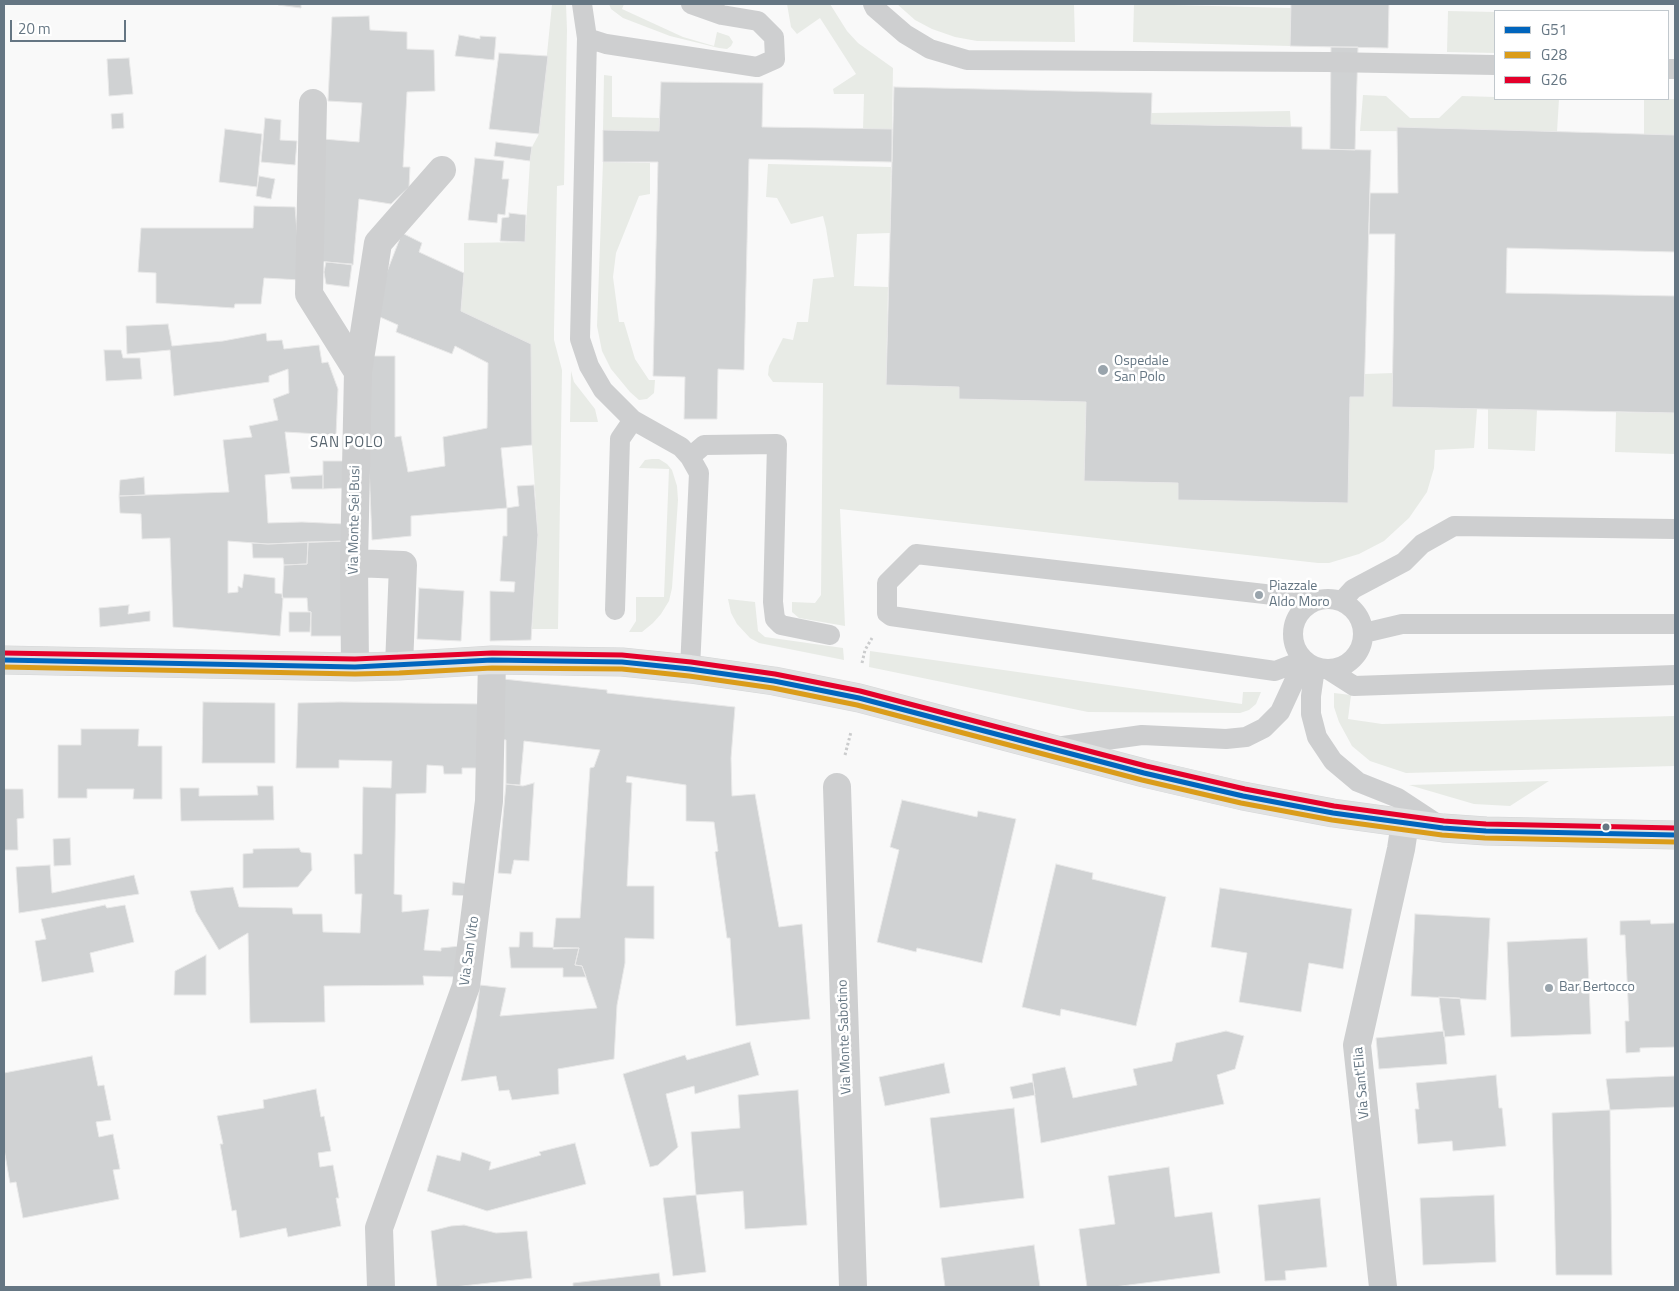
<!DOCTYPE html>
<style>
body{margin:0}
#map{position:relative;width:1679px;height:1291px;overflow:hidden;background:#f9f9f9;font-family:"Titillium Web",sans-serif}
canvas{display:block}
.frame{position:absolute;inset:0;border:5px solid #657683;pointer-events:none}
.legend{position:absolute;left:1494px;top:10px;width:175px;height:90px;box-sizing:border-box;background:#fff;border:1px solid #c1c8cd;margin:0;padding:6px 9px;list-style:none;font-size:15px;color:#657683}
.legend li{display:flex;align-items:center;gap:10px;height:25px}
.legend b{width:25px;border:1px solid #c1c8cd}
.scale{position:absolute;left:10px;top:20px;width:116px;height:22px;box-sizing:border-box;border:2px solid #657683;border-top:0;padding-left:6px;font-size:15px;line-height:18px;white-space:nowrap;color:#657683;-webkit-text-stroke:4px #fff;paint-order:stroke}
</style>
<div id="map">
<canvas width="1679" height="1291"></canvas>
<div class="frame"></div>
<ul class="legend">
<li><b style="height:6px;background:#0065bd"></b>G51</li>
<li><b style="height:6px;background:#da9c1a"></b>G28</li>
<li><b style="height:6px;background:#e4002b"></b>G26</li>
</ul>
<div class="scale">20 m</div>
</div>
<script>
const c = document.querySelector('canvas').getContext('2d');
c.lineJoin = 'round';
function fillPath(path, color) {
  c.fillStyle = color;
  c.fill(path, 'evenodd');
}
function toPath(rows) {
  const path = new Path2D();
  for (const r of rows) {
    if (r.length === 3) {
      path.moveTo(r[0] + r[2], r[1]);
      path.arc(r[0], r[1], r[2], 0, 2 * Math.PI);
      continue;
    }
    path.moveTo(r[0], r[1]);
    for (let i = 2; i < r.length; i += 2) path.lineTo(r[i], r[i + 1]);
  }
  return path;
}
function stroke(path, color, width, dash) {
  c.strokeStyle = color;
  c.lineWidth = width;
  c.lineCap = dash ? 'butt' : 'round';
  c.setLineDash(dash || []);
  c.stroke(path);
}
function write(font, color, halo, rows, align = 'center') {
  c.font = font + ' "Titillium Web",sans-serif';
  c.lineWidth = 5;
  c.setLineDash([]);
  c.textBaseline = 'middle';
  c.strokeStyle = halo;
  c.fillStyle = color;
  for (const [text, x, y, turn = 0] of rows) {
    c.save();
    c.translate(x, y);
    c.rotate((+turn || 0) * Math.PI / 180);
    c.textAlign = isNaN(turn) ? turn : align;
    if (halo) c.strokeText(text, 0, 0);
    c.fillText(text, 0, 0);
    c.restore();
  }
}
fillPath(toPath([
 [552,4,566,4,567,30,564,185,557,186,554,330,554,340,562,370,558,629,532,629,538,535,532,445,461,311,464,273,464,243,525,242,530,161,532,147,539,134],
 [609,4,624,4,622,9,683,37,714,46,717,32,729,36,733,42,731,46,727,49,719,48,670,36,623,18,611,9],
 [787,4,830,4,847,31,858,43,893,68,892,129,863,129,864,94,834,94,833,89,856,74,820,18,797,34,791,27],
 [897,4,1074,4,1075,42,977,41,955,37,932,29,915,20],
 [1134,4,1291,8,1290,46,1133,42],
 [1448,11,1495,12,1495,53,1447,52],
 [604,75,612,76,612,117,660,118,659,131,603,130],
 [1363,95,1386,96,1410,118,1439,118,1462,96,1495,97,1495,99,1559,99,1557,132,1360,131],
 [1644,99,1675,99,1675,135,1644,135],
 [1290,111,1291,127,1151,124,1151,113],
 [603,162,650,163,650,194,639,196,616,253,613,277,619,322,624,322,635,359,649,380,655,380,654,393,647,399,639,400,630,392,611,369,602,351,597,326],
 [768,164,891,167,890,233,857,234,854,286,888,287,886,385,959,387,959,399,1086,402,1084,481,1178,483,1179,500,1347,503,1350,397,1364,397,1365,374,1393,373,1392,407,1477,409,1474,448,1435,450,1434,468,1427,492,1409,518,1384,541,1359,554,1329,563,1318,563,840,509,845,626,799,618,792,612,792,602,815,603,821,595,823,383,773,382,768,375,769,366,783,338,793,340,797,322,808,322,813,279,834,277,826,228,823,216,791,224,777,198,766,197],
 [571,371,574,382,595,409,598,422,570,422],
 [1488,409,1537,410,1535,451,1488,449],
 [1616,412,1675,413,1675,454,1615,452],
 [652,459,659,459,667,464,672,470,677,486,678,500,672,588,669,601,661,614,653,623,642,632,629,632,636,621,636,597,664,597,669,469,639,468,645,460],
 [728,599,755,602,758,631,765,637,843,648,844,660,759,643,750,638,737,624,731,613],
 [870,651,1242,704,1243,692,1261,692,1256,704,1249,710,1240,713,1088,712,869,667],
 [1334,693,1351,695,1348,719,1382,724,1675,716,1675,766,1406,773,1370,761,1352,746,1339,722,1334,707],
 [1549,781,1510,806,1474,804,1409,785]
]), '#e8ebe6');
const building = toPath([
 [278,4,301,4,301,8,278,5,278,4],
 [1291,4,1389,4,1388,48,1290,46,1291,4],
 [369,16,370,30,407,32,407,49,434,50,435,91,407,92,403,167,410,167,409,187,391,204,359,199,353,265,319,261,323,139,359,142,362,103,328,101,332,17,369,16],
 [459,35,480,39,480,36,496,37,494,60,455,56,459,35],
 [1331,47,1358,47,1355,150,1330,149,1331,47],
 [499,53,548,56,539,134,489,129,499,53],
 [129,58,133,94,109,96,107,59,129,58],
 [661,82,763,83,762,127,892,129,892,162,749,159,744,370,718,369,717,419,684,419,685,377,653,376,658,162,603,162,603,130,659,131,661,82],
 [894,87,1152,93,1151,124,1302,127,1302,149,1371,150,1364,397,1350,397,1348,503,1178,500,1178,483,1084,481,1086,402,959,399,959,387,886,385,894,87],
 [123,113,124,128,112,129,111,114,123,113],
 [265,118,281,120,280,140,297,141,295,165,261,162,265,118],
 [1397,127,1675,135,1675,252,1507,248,1506,293,1675,296,1675,413,1392,407,1395,234,1369,234,1370,193,1398,193,1397,127],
 [225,129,262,134,257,187,219,182,225,129],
 [496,142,532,147,530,161,494,156,496,142],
 [475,158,504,161,502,179,509,179,505,215,498,214,497,223,468,220,475,158],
 [259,176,275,179,271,199,256,196,259,176],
 [254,206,295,207,301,280,264,278,261,304,235,304,234,308,156,303,156,273,138,272,141,228,253,228,254,206],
 [509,213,526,215,525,242,500,241,502,218,509,217,509,213],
 [402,233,422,243,419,252,464,273,461,311,531,344,532,445,501,448,507,508,411,516,411,536,372,540,368,441,371,356,395,356,395,437,401,436,408,472,445,466,443,437,487,428,488,363,455,346,452,354,396,332,398,325,371,313,402,233],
 [326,262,352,264,349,287,326,284,324,272,326,262],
 [168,324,172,346,223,341,266,333,267,341,282,340,284,349,319,345,322,363,328,362,338,389,336,435,285,432,290,473,265,475,268,523,302,522,345,524,346,541,268,544,228,541,228,593,238,592,238,586,242,588,244,574,275,578,275,593,282,594,283,598,280,636,173,627,170,538,142,539,141,514,120,513,119,496,229,492,223,440,252,437,249,426,278,420,273,399,289,393,288,369,269,376,269,382,174,396,170,350,127,354,126,326,168,324],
 [104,350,121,350,123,358,140,358,142,379,106,381,104,350],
 [323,461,344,461,345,488,323,489,323,461],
 [323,475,323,489,292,489,290,477,323,475],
 [144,477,145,495,119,496,120,480,144,477],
 [534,485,538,535,531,640,490,641,490,591,514,592,515,582,500,581,503,536,507,536,507,508,519,506,517,486,534,485],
 [346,541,346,636,311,636,311,612,308,611,307,598,282,598,284,565,307,564,308,542,346,541],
 [308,542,307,564,284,565,283,558,253,558,252,543,268,544,308,542],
 [419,588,464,591,461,641,417,639,419,588],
 [129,605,128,614,150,611,150,621,100,627,99,608,129,605],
 [289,612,311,612,310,632,289,632,289,612],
 [503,679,607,690,607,693,735,707,731,758,732,796,755,794,779,927,802,924,810,1019,736,1026,730,938,727,938,715,852,718,851,714,822,686,821,686,785,627,776,626,782,632,783,627,886,654,886,654,939,625,938,625,963,617,1005,614,1059,558,1069,559,1094,512,1100,509,1090,499,1091,496,1076,461,1081,476,1018,480,985,506,988,500,1016,597,1008,582,966,575,965,579,948,553,949,556,918,580,918,590,768,594,767,600,750,524,741,520,785,506,784,506,740,499,739,503,679],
 [203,702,275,703,275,763,202,763,203,702],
 [340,702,483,704,481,768,462,768,462,774,444,774,443,766,427,765,426,793,396,794,394,894,402,895,402,912,429,909,424,950,441,951,441,948,460,946,458,977,423,976,424,985,324,986,325,1022,250,1023,248,933,219,950,196,912,190,891,233,887,239,907,292,908,293,914,322,914,323,932,360,933,362,894,355,894,354,854,362,854,363,787,391,788,392,761,339,760,339,768,296,768,298,703,340,702],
 [81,729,139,729,138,746,162,746,162,799,133,799,134,789,87,789,87,798,58,798,58,745,81,745,81,729],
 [534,783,529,861,514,860,511,874,498,873,506,784,523,786,534,783],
 [257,786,273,786,274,820,181,821,180,788,199,788,199,796,258,795,257,786],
 [4,789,23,789,24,818,17,819,18,850,4,850,4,789],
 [902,800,977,817,978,811,1016,819,982,963,917,948,916,952,877,942,899,850,890,847,902,800],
 [70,838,71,865,54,866,53,839,70,838],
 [299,848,301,852,311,853,312,870,298,887,243,888,243,854,253,853,253,849,299,848],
 [1056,864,1093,873,1092,879,1166,897,1136,1026,1061,1009,1060,1016,1022,1007,1056,864],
 [50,865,52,893,134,875,139,894,19,913,16,867,50,865],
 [453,882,470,884,469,896,452,895,453,882],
 [1220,888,1352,909,1343,969,1309,963,1301,1012,1239,1002,1247,953,1211,947,1220,888],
 [105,905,107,908,125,905,134,942,90,953,94,972,42,982,35,941,46,939,41,919,105,905],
 [1415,914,1490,918,1486,1000,1411,996,1415,914],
 [1650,920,1651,924,1675,923,1675,1047,1640,1048,1640,1052,1626,1053,1625,1021,1629,1021,1625,935,1620,935,1620,921,1650,920],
 [520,932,533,932,533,947,579,948,575,965,582,966,586,977,563,977,563,968,511,968,509,947,519,947,520,932],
 [1587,938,1591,1034,1511,1037,1507,942,1587,938],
 [206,955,206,995,174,995,175,971,206,955],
 [1439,997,1460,998,1465,1035,1444,1037,1439,997],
 [1226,1031,1244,1036,1235,1069,1217,1075,1224,1104,1041,1143,1032,1074,1065,1067,1073,1098,1137,1085,1133,1069,1172,1061,1176,1043,1226,1031],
 [1444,1031,1447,1064,1379,1069,1376,1038,1444,1031],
 [750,1042,759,1075,695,1094,694,1086,666,1094,678,1147,658,1165,650,1167,623,1074,685,1055,687,1060,750,1042],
 [92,1056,98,1086,104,1085,111,1120,96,1122,99,1137,113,1134,120,1169,113,1170,119,1199,23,1218,16,1182,10,1183,4,1149,4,1073,92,1056],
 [944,1063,950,1093,885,1106,879,1077,944,1063],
 [1496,1075,1499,1108,1502,1108,1506,1146,1453,1151,1452,1141,1418,1144,1415,1109,1419,1109,1416,1083,1496,1075],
 [1675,1076,1675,1107,1610,1110,1606,1079,1675,1076],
 [1033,1082,1035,1095,1013,1099,1010,1087,1033,1082],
 [316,1089,321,1117,324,1116,331,1151,318,1153,320,1167,333,1165,339,1198,336,1198,341,1226,288,1237,286,1228,240,1238,236,1210,232,1211,220,1144,223,1144,217,1116,264,1108,263,1100,316,1089],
 [798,1090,807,1225,745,1229,743,1191,696,1195,691,1132,740,1128,738,1095,798,1090],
 [1014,1108,1024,1198,940,1208,930,1118,1014,1108],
 [1610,1110,1612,1275,1556,1275,1552,1113,1610,1110],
 [575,1143,586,1184,487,1211,427,1191,437,1155,460,1161,462,1152,491,1162,489,1170,541,1155,539,1152,575,1143],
 [1169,1167,1175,1217,1212,1212,1220,1273,1114,1287,1087,1287,1079,1229,1115,1224,1108,1176,1169,1167],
 [696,1195,706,1272,673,1276,663,1198,696,1195],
 [1494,1195,1496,1262,1423,1265,1420,1198,1494,1195],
 [1320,1198,1327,1267,1285,1271,1286,1280,1265,1281,1258,1205,1320,1198],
 [464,1225,496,1233,527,1231,532,1278,454,1287,437,1287,431,1231,451,1226,464,1225],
 [1034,1245,1040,1287,945,1287,941,1258,1034,1245],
 [659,1273,661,1287,573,1287,573,1283,659,1273]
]);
fillPath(building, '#d0d2d3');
stroke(building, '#e8e8e8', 1);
const secondary = toPath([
 [4,660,355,667,399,666,492,660,622,662,690,669,774,681,859,698,1144,773,1243,796,1333,813,1443,828,1486,831,1675,835]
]);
stroke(secondary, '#d5d6d7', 29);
stroke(toPath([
 [862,663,865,650,872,638],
 [845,755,851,732]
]), '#cbcccd', 3, [2.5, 2.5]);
stroke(toPath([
 [582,4,587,38,580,339,589,366,603,390,633,420,681,447,690,457,704,445,777,444,773,602,775,619,781,625,830,635],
 [873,4,875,8,905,34,930,49,967,60,1327,62,1495,65],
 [587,38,606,44,757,67,775,59,774,37,758,21,722,15,691,4],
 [1668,69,1675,69],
 [1328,634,35],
 [1342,601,1353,589,1404,562,1422,544,1454,526,1675,529],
 [615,610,620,439,633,420],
 [1364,633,1402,624,1675,624],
 [1304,660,1275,671,891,616,887,613,887,583,916,554,1282,596,1314,601],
 [1315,668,1311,696,1311,714,1317,737,1333,761,1358,782,1398,798,1439,825],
 [690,669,699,473,690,457],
 [1329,670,1354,686,1675,675],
 [1056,747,1142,735,1226,739,1246,737,1264,728,1280,712,1304,660]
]), '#cecfd0', 20);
stroke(toPath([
 [313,103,309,294,358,372,354,563,355,667],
 [358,372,378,243,442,170],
 [354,563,403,565,399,666],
 [837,787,853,1287],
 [381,1287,379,1228,466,986,489,801,492,660],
 [1383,1287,1357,1045,1401,849,1405,823]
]), '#cecfd0', 28);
stroke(secondary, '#e1e2e2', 28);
stroke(toPath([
 [4,660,355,667,492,660,622,662,690,669,774,681,859,698,1144,773,1243,796,1333,813,1443,828,1486,831,1675,835]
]), '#0065bd', 5);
stroke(toPath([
 [4,667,355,674,399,673,492,668,622,669,689,676,773,688,857,705,1142,780,1241,803,1332,820,1442,835,1485,838,1675,842]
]), '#da9c1a', 5);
stroke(toPath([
 [4,653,355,659,492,653,622,655,691,662,775,674,860,691,1146,766,1245,789,1334,806,1444,821,1486,824,1675,828]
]), '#e4002b', 5);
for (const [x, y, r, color] of [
 [1103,370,6,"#99a4ac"],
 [1259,595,5,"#99a4ac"],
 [1606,827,4.5,"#657683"],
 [1549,988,5,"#99a4ac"]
]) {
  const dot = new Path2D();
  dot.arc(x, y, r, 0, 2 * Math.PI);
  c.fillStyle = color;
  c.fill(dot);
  stroke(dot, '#fff', 2);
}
write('14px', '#657683', '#fff', [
 ["Ospedale",1114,362],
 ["San Polo",1114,378],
 ["Piazzale",1269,587],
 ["Aldo Moro",1269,603],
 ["Bar Bertocco",1559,988]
], 'left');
write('14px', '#657683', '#fff', [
 ["Via Monte Sei Busi",355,520,-89],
 ["Via San Vito",470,951,-82],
 ["Via Monte Sabotino",845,1037,-92],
 ["Via Sant'Elia",1362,1083,-95]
]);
c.letterSpacing = '1px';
write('15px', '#57646e', '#fff', [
 ["SAN POLO",347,443]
]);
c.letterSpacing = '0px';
</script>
